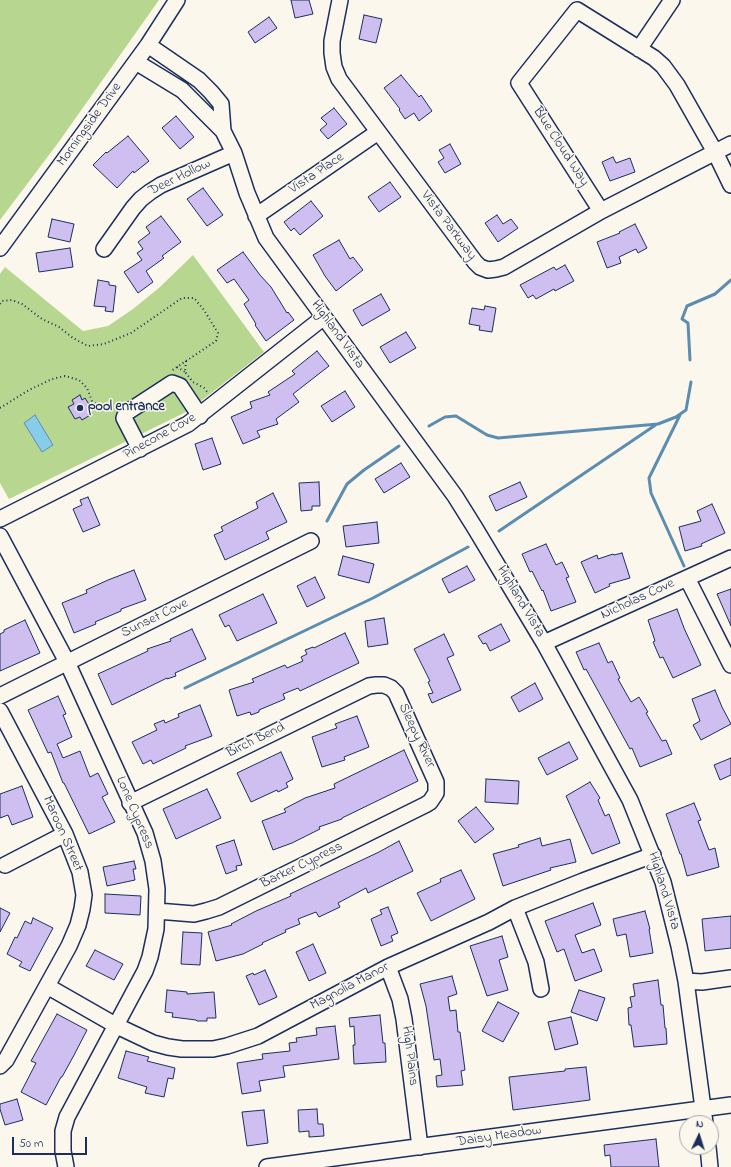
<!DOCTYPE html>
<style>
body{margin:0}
#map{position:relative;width:731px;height:1167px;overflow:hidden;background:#fbf7ec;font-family:"Indie Flower",sans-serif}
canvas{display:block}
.north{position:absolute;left:679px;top:1115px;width:40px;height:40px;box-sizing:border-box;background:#fbf7ec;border:1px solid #a1a7b3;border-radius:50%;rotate:4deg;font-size:11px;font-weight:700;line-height:16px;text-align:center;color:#1b2f5e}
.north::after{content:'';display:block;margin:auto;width:14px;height:18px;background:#1b2f5e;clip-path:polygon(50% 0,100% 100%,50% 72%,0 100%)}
.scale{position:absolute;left:12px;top:1137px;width:75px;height:18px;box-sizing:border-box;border:2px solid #1b2f5e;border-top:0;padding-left:5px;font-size:12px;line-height:14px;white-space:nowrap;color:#1b2f5e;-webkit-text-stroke:3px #fbf7ec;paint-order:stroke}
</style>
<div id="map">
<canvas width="731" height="1167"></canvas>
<div class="north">N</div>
<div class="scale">50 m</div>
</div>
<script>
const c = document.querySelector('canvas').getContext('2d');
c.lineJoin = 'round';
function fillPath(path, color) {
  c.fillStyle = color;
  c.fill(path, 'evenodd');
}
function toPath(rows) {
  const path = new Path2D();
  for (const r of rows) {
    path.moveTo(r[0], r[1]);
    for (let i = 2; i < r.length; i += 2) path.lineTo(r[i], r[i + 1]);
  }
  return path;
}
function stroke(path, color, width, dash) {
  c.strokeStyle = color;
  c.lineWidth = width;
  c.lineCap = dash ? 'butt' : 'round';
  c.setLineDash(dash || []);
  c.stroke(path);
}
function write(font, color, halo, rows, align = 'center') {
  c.font = font + ' "Indie Flower",sans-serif';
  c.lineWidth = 3;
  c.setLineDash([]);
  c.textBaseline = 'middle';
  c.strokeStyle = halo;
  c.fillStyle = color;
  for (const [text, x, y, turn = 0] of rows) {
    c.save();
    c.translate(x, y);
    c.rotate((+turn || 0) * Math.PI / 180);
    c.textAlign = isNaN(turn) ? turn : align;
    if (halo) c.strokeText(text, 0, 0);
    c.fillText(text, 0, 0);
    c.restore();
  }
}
fillPath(toPath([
 [0,0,159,0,58,143,0,220],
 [193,255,264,352,188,411,9,499,0,483,0,274,5,267,83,331,108,326,133,309,160,287]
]), '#b7d790');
const water = toPath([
 [35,415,53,445,42,452,24,423,35,415]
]);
fillPath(water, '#87cce8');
stroke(water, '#5c8db1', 1);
stroke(toPath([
 [690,360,688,323,682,319,687,306,715,294,731,280],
 [680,415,649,478,651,493,684,566],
 [429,426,445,417,456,416,487,435,498,438,658,424,676,417,686,410,691,382],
 [327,521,347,484,364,470,399,446],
 [499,531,657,424],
 [185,688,373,598,468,547]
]), '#5c8db1', 3);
const building = toPath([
 [291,0,309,0,313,14,295,18,291,0],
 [364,15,382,19,376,43,359,39,364,15],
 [269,17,277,28,255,43,248,32,269,17],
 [401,75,419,97,421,95,432,111,419,121,414,113,405,119,399,110,400,109,384,88,401,75],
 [334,108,347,124,328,139,320,130,327,124,321,118,334,108],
 [176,116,194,137,180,149,162,128,176,116],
 [128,136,149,161,134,173,133,171,117,188,93,165,106,152,107,153,128,136],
 [450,144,461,164,445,173,438,162,444,158,439,150,450,144],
 [613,157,616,163,630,158,635,172,610,181,602,162,613,157],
 [390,182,401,197,379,212,368,197,390,182],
 [203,188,223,215,207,226,187,199,203,188],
 [311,201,323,216,300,235,294,228,291,231,284,222,311,201],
 [497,215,503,224,511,219,518,228,498,242,485,223,497,215],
 [161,216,181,242,162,256,164,258,146,271,153,282,138,293,124,272,142,260,137,253,143,249,138,242,150,233,146,227,161,216],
 [52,219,74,224,70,242,48,237,52,219],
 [635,224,647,248,638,253,636,249,619,257,621,263,607,268,597,242,620,233,619,232,635,224],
 [339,240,350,259,353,257,363,270,336,291,325,276,313,255,339,240],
 [70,248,73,267,39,272,36,253,70,248],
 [243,252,260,275,271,287,287,313,288,312,294,320,266,341,255,325,256,324,244,304,249,300,234,279,227,283,217,270,243,252],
 [565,265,574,281,555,291,554,289,536,299,533,295,528,298,520,285,554,267,556,270,565,265],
 [98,280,109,282,109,285,116,286,113,312,105,311,106,307,94,306,98,280],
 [381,294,390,310,362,326,353,310,381,294],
 [485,306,496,308,492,332,479,330,480,326,469,324,472,308,484,310,485,306],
 [406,332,416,348,390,363,380,347,406,332],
 [317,351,329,366,293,394,299,402,276,419,278,424,257,431,260,437,243,444,231,417,252,408,250,402,270,395,268,392,295,374,292,371,317,351],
 [345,391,355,407,332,422,321,406,345,391],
 [80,395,82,400,85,398,92,409,90,411,92,414,82,420,80,417,75,419,68,407,74,404,72,400,80,395],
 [212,438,221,464,203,470,195,444,212,438],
 [401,463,410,477,384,493,375,479,401,463],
 [319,482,320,506,312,506,312,510,301,511,299,483,319,482],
 [520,482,527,497,496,511,489,496,520,482],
 [273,493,287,522,266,532,269,539,225,560,214,535,223,531,221,527,258,508,256,502,273,493],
 [88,497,100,525,83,532,73,509,82,505,80,500,88,497],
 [712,504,725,533,701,544,702,546,685,551,679,527,701,521,697,511,712,504],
 [377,522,379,543,346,547,343,526,377,522],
 [546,544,556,565,562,562,569,577,566,578,576,602,551,611,543,590,542,591,532,571,530,572,522,554,546,544],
 [622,553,630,578,609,584,610,586,595,593,581,562,597,555,598,559,613,554,614,555,622,553],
 [343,556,374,564,369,583,338,575,343,556],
 [467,566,475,580,449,593,442,579,467,566],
 [134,570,146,600,121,609,121,611,95,622,96,624,74,633,62,603,87,593,86,590,108,580,134,570],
 [315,577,325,598,307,607,297,586,315,577],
 [731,589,731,626,717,594,731,589],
 [263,594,277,623,237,641,229,625,225,627,219,615,263,594],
 [677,609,684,628,701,665,673,678,663,657,660,658,653,642,655,641,648,620,677,609],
 [384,618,388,644,368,647,365,621,384,618],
 [25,620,40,653,0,671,0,634,4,632,4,630,25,620],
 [501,624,510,641,490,651,486,643,483,644,478,636,501,624],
 [192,629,206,659,175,673,176,676,167,679,167,678,112,705,98,674,148,651,147,649,171,641,170,639,192,629],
 [345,633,359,663,300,691,298,688,283,694,285,699,259,710,259,712,251,715,250,712,237,716,229,690,254,682,252,679,285,665,287,668,303,661,301,657,307,654,305,650,313,647,314,648,345,633],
 [444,634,454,655,447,658,461,690,432,703,428,694,433,693,428,682,430,681,414,649,444,634],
 [599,643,608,663,612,661,620,678,618,679,631,702,639,697,648,712,646,713,662,741,666,740,672,754,640,767,632,748,630,749,586,669,584,670,576,652,599,643],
 [535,683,543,699,519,712,511,697,535,683],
 [715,690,722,707,731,724,701,740,693,725,700,721,692,699,715,690],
 [58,696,66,714,63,715,72,737,57,744,63,758,80,751,90,777,98,773,108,794,102,797,115,822,89,834,64,783,63,783,51,752,48,753,28,710,58,696],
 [200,705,212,736,185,746,186,748,153,764,151,760,143,764,132,742,157,730,154,724,164,720,165,723,179,717,178,714,200,705],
 [357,716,369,747,344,757,345,760,322,767,312,737,337,728,335,724,357,716],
 [569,742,578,759,547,775,538,758,569,742],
 [404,750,418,781,342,818,342,819,319,827,320,829,292,843,273,850,262,821,286,812,284,809,305,798,335,788,334,784,404,750],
 [281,752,293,779,286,783,288,787,278,792,277,790,251,802,237,773,281,752],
 [731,758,731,775,720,780,714,765,731,758],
 [486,779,519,781,518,804,485,802,486,779],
 [590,782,600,798,598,800,605,816,609,814,620,843,592,854,566,796,590,782],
 [22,786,33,817,12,825,8,815,0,818,0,794,22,786],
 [207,789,221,818,176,839,163,809,207,789],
 [694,803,701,820,698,821,709,850,715,848,719,867,687,876,681,854,680,854,666,814,694,803],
 [476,807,494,829,475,843,458,821,476,807],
 [540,838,542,846,570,839,576,862,550,868,551,870,503,886,493,854,519,847,518,845,540,838],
 [234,840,242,865,236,866,237,870,226,874,216,846,234,840],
 [399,841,413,871,368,893,366,888,338,903,340,907,319,917,316,912,298,919,300,924,285,930,286,932,262,943,263,944,243,954,216,961,208,932,232,925,231,924,256,911,291,896,290,894,379,852,399,841],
 [134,861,136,869,133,869,135,880,107,886,103,867,134,861],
 [461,870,475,899,431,921,417,893,441,882,440,879,461,870],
 [105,894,141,896,140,915,105,913,105,894],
 [593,903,601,925,575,935,582,953,594,949,602,971,575,981,564,949,557,952,545,921,593,903],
 [388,907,398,933,391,936,393,941,381,946,371,919,382,914,380,910,388,907],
 [0,908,10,913,0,932,0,908],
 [645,911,650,929,649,929,653,953,630,957,626,934,617,936,613,919,645,911],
 [731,916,731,948,705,951,702,919,731,916],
 [33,918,53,928,30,971,19,966,22,962,7,954,15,937,17,938,25,921,31,924,33,918],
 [183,932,202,933,200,965,181,964,183,932],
 [502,936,508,957,499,960,508,990,487,996,470,946,502,936],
 [313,944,326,973,309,981,296,952,313,944],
 [95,950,123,964,114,980,86,966,95,950],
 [265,970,277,997,259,1005,246,976,253,973,254,975,265,970],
 [452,976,457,994,448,997,450,1011,456,1010,458,1032,460,1032,465,1070,461,1071,463,1085,437,1087,436,1076,442,1075,440,1059,434,1060,426,1006,420,984,452,976],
 [658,980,661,1005,663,1005,665,1028,666,1028,667,1044,634,1047,631,1025,629,1025,628,1008,632,1007,630,997,635,996,633,984,658,980],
 [167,990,187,992,187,994,214,992,216,1018,207,1018,207,1021,197,1021,196,1020,172,1017,173,1013,165,1012,167,990],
 [579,990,605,998,597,1021,571,1012,579,990],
 [498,1002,519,1013,503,1042,482,1031,498,1002],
 [57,1014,87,1030,73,1057,62,1077,61,1077,46,1105,21,1092,36,1063,31,1061,57,1014],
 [380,1015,383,1043,385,1043,386,1062,354,1064,353,1045,355,1045,354,1026,350,1027,349,1018,380,1015],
 [571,1017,578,1044,555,1050,548,1022,571,1017],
 [335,1026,339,1059,283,1066,285,1077,259,1081,261,1091,242,1094,237,1063,263,1059,262,1054,290,1051,289,1043,297,1042,296,1038,317,1035,316,1028,335,1026],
 [126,1051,149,1057,147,1061,175,1068,173,1079,168,1078,164,1097,145,1093,147,1087,118,1078,126,1051],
 [586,1067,590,1100,513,1110,509,1077,565,1071,565,1069,586,1067],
 [17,1099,23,1120,5,1125,0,1109,0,1104,17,1099],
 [317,1109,318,1124,323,1124,324,1136,309,1137,309,1131,299,1132,298,1110,317,1109],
 [264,1110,268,1143,247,1146,242,1112,264,1110],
 [656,1139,659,1167,611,1167,610,1155,605,1156,604,1145,656,1139]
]);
fillPath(building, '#cfbff0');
stroke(building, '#1b2f5e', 1);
const minor = toPath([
 [340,0,332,41,332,53,334,67,339,79,475,262,480,267,488,270,496,269,504,267,601,211,731,144],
 [148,45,199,80,211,92,221,104,223,131],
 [639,49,672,0],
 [136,62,182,90,223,131,234,153,247,193,266,238,455,496,475,528,544,643,630,800,663,882,679,946,686,981,705,1123],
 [601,211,519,83,577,10,654,58,663,66,677,85,715,152,731,185],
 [256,216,378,132],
 [0,248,148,45,177,0],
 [104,249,133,208,141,199,150,192,161,185,234,153],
 [140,449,124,418,126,413,172,383,180,386,200,416],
 [0,519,188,424,324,317],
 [0,536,67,662,145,833,153,861,157,889,156,929,150,957,145,971,67,1117,63,1131,63,1151,66,1167],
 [687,578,731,665],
 [544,643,731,558],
 [0,696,311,541],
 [0,711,65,834,80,872,84,895,82,909,78,925,69,946,6,1060,0,1066],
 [130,803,369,686,376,685,384,685,391,688,396,693,436,782,436,793,430,802,425,805,219,907,206,911,194,914,157,911],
 [5,865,65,834],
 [515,908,536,962,541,989],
 [388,967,400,999,404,1019,420,1147],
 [686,981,702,982,731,978],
 [47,986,117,1026,153,1043,168,1047,182,1049,213,1049,227,1046,258,1036,388,967,489,922,515,908,583,881,653,855],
 [708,1147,710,1167],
 [267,1167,731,1105]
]);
stroke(minor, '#1b2f5e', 18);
stroke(toPath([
 [0,304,2,301,12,300,22,304,42,319,59,327,73,338,88,346,104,344,131,333,182,298,194,298,204,310,218,333,216,341,171,371],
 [186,361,185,372,193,382,204,388,208,393],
 [177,367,185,372],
 [0,408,29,390,52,379,65,376,79,380,87,388,92,401,104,410,115,408]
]), '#1b2f5e', 2, [1, 3]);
stroke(minor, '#fbf7ec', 15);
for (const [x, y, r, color] of [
 [80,408,4,"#1b2f5e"]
]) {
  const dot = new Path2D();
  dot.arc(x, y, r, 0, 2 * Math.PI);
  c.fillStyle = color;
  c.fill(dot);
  stroke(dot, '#fbf7ec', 1.5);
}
write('14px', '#1b2f5e', '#fbf7ec', [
 ["Morningside Drive",90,125,-54],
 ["Blue Cloud Way",560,147,57],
 ["Vista Place",317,174,-34],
 ["Deer Hollow",180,178,-26],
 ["Vista Parkway",448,226,53],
 ["Highland Vista",337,335,54],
 ["Pinecone Cove",160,437,-29],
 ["Nicholas Cove",638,600,-25],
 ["Highland Vista",520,602,59],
 ["Sunset Cove",155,619,-26],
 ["Sleepy River",416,736,65],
 ["Birch Bend",256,741,-26],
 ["Lone Cypress",134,813,67],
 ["Maroon Street",62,834,66],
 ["Barker Cypress",302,866,-26],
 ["Highland Vista",663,891,73],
 ["Magnolia Manor",350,987,-28],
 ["High Plains",409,1056,83],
 ["Daisy Meadow",499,1137,-8]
]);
write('bold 14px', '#1b2f5e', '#fbf7ec', [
 ["pool entrance",88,408]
], 'left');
</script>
